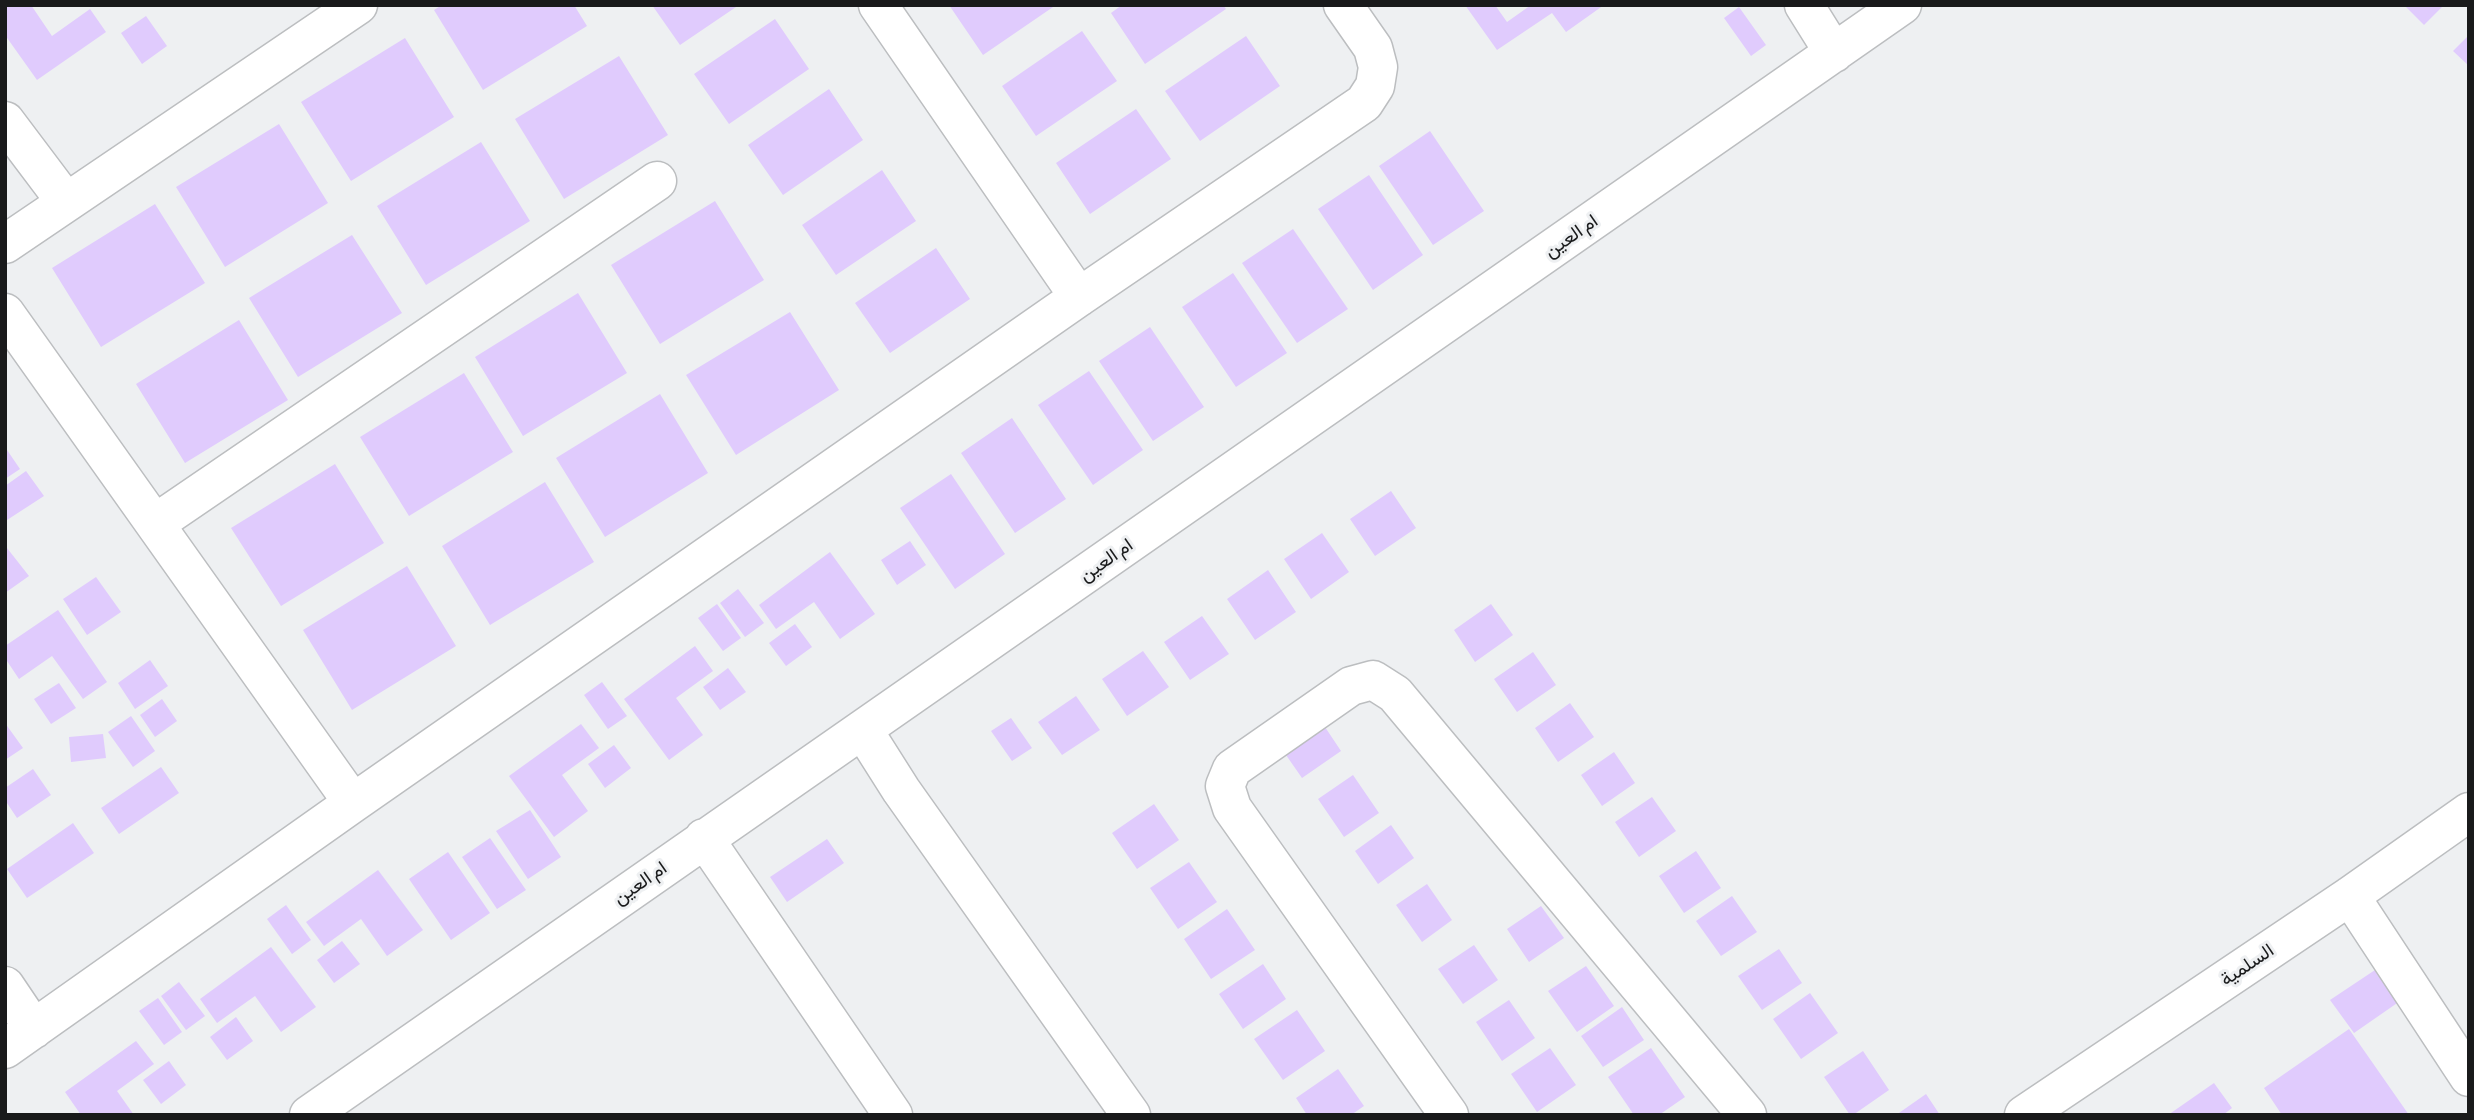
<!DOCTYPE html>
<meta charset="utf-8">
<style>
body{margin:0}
#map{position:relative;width:2474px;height:1120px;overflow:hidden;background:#eef0f2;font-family:"Asap Condensed",sans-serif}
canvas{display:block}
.frame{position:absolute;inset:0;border:7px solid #191a1b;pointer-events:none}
</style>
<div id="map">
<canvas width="2474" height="1120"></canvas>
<div class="frame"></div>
</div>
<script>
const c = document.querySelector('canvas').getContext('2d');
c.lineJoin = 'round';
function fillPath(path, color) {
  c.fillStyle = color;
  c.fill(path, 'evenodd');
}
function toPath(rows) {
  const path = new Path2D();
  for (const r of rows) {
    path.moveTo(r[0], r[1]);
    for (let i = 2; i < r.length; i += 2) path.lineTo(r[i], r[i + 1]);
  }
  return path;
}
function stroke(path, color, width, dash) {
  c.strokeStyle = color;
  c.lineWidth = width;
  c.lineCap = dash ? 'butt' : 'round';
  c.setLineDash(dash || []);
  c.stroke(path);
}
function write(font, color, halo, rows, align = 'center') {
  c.font = font + ' "Asap Condensed",Vazirmatn,sans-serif';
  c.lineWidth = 6;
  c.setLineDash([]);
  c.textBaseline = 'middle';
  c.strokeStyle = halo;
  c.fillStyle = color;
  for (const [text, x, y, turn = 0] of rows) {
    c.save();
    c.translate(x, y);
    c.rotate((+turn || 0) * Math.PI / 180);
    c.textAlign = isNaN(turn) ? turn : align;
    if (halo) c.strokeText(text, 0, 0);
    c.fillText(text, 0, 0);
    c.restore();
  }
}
fillPath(toPath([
 [5,5,31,5,52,36,90,9,106,32,37,80,5,35],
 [442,5,574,5,587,26,483,90,434,10],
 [652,5,739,5,680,45],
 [949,5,1056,5,983,55],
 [1122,5,1223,5,1226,9,1145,64,1111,13],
 [1465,5,1495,5,1507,22,1531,5,1604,5,1566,32,1552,13,1497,50],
 [2404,5,2444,5,2424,25],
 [1739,7,1766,45,1751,56,1724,18],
 [146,16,167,46,142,64,121,33],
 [775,19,809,69,729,124,694,74],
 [1082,31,1117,81,1036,136,1002,86],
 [2469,35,2469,66,2453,51],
 [1246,36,1280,86,1200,141,1165,91],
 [405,38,454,117,351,181,301,102],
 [619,56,668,135,564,199,515,119],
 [829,89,863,140,783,195,748,145],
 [1136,109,1171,159,1090,214,1056,163],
 [279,124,328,203,225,267,176,187],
 [1430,131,1484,211,1433,245,1379,166],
 [481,142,530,221,426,285,377,206],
 [882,170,916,221,836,275,802,225],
 [1369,175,1423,255,1373,290,1318,209],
 [715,201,764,280,660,344,611,265],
 [155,204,205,283,101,347,52,268],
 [1293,229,1348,309,1297,343,1242,263],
 [352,235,402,313,298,377,249,298],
 [936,248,970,299,890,353,855,303],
 [1233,273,1287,353,1236,387,1182,307],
 [578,293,627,373,523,436,475,357],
 [790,312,839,390,736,455,686,375],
 [239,320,288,400,185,463,136,384],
 [1150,327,1204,407,1153,441,1099,361],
 [1089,371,1143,450,1093,485,1038,405],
 [464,373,513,452,409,516,360,437],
 [660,394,708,473,605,537,556,458],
 [1012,418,1066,499,1015,533,961,453],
 [5,447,20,469,5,479],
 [335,464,384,543,281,606,231,528],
 [26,471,44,496,7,520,5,486],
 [951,474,1005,554,955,589,900,508],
 [545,482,594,562,490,625,442,546],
 [1391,491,1416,528,1375,556,1350,519],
 [1322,533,1349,572,1311,599,1284,559],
 [910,541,926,565,897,585,881,560],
 [7,548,29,576,5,593,5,549],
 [830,552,875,614,840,639,814,602,776,629,759,605],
 [407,566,456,646,352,710,303,630],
 [1268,570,1296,612,1255,640,1227,599],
 [96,577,121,612,87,635,63,599],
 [738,589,764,623,745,637,720,603],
 [717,604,741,638,723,651,698,618],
 [1491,604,1513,635,1475,662,1454,630],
 [58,610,107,682,83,699,52,656,19,679,5,658,5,646],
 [1202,616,1229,654,1190,680,1164,642],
 [795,624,812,647,786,666,769,643],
 [695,646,713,671,676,698,703,735,669,760,624,699],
 [1143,651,1169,687,1127,716,1102,679],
 [1533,652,1556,685,1517,712,1494,679],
 [150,660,168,686,135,709,118,683],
 [728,668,746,692,720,710,703,687],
 [602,682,627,716,608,729,584,695],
 [59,683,76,708,51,724,34,699],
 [1076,696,1100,730,1062,755,1038,722],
 [162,699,177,721,155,737,140,715],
 [1570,703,1594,737,1558,762,1535,728],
 [131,716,155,751,133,767,108,732],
 [1011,718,1032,748,1012,761,991,731],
 [1319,718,1341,751,1302,778,1279,745],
 [5,723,23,748,5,760],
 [581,724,599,748,562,775,588,811,554,837,509,776],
 [103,734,106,758,71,762,69,737],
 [614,745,631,768,605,788,588,764],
 [1614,752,1635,783,1602,806,1581,775],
 [161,767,179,793,119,834,101,808],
 [33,769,51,795,17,818,5,800,5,788],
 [1353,775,1379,813,1344,837,1318,799],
 [1652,797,1676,831,1639,857,1615,822],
 [1154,804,1179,840,1137,869,1112,833],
 [530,810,561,857,528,879,496,831],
 [73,823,94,853,27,898,7,869],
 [1391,825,1414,858,1378,884,1355,851],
 [490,838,526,890,497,909,462,857],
 [827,839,844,863,787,902,770,877],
 [1696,851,1721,888,1684,913,1659,876],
 [448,852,490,913,451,940,409,879],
 [1189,862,1217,902,1178,929,1150,888],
 [378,870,423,930,387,956,361,919,324,946,306,922],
 [1427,884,1452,920,1422,942,1396,905],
 [1732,896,1757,932,1721,956,1696,921],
 [286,905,311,940,292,954,267,919],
 [1541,906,1564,938,1529,962,1507,929],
 [1227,909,1255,950,1211,979,1184,939],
 [342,941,360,964,334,983,317,960],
 [1474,945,1498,980,1463,1004,1438,969],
 [271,947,316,1007,281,1032,255,996,217,1023,200,999],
 [1779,949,1802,983,1762,1010,1738,976],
 [1263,964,1286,999,1243,1029,1219,994],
 [1586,966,1614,1006,1577,1032,1548,991],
 [2381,966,2403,999,2354,1033,2330,1000],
 [179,982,205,1016,186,1030,161,996],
 [1810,993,1838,1033,1801,1059,1773,1019],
 [158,998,182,1032,164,1045,139,1011],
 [1509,1000,1535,1038,1502,1061,1476,1022],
 [1622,1007,1644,1040,1603,1067,1581,1036],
 [1297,1010,1325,1051,1283,1080,1254,1039],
 [236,1017,253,1041,227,1060,210,1037],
 [2349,1029,2409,1115,2282,1115,2264,1088],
 [136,1041,154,1064,117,1091,134,1115,81,1115,65,1092],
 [1550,1048,1576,1085,1537,1112,1511,1074],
 [1651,1048,1685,1097,1659,1115,1634,1115,1608,1077],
 [1863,1051,1889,1090,1853,1115,1850,1115,1824,1077],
 [169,1061,186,1085,161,1104,143,1080],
 [1338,1069,1364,1106,1351,1115,1307,1115,1296,1098],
 [2214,1083,2232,1108,2223,1115,2168,1115],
 [1926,1094,1940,1115,1896,1115]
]), '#e0cbfd');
const minor = toPath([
 [878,5,1079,297],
 [1804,5,1834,53],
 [5,121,66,202],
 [5,244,358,5],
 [5,313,353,803],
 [156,523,657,181],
 [863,730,901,790,1131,1115],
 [704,838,893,1115],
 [2350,896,2469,1077],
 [5,986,34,1029],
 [5,1049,353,803,1079,297,1364,103,1375,86,1378,67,1373,48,1343,5],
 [309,1115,1902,5],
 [1449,1115,1232,808,1225,786,1232,769,1351,686,1373,680,1395,694,1747,1115],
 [2024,1115,2350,896,2469,812]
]);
stroke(minor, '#bcbec0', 41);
stroke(minor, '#fff', 38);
write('19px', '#191a1b', '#eef0f2', [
 ["ام العين",1571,236,-35],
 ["ام العين",1106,560,-35],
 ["ام العين",640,883,-35],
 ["السلمية",2247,965,-34]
]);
</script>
